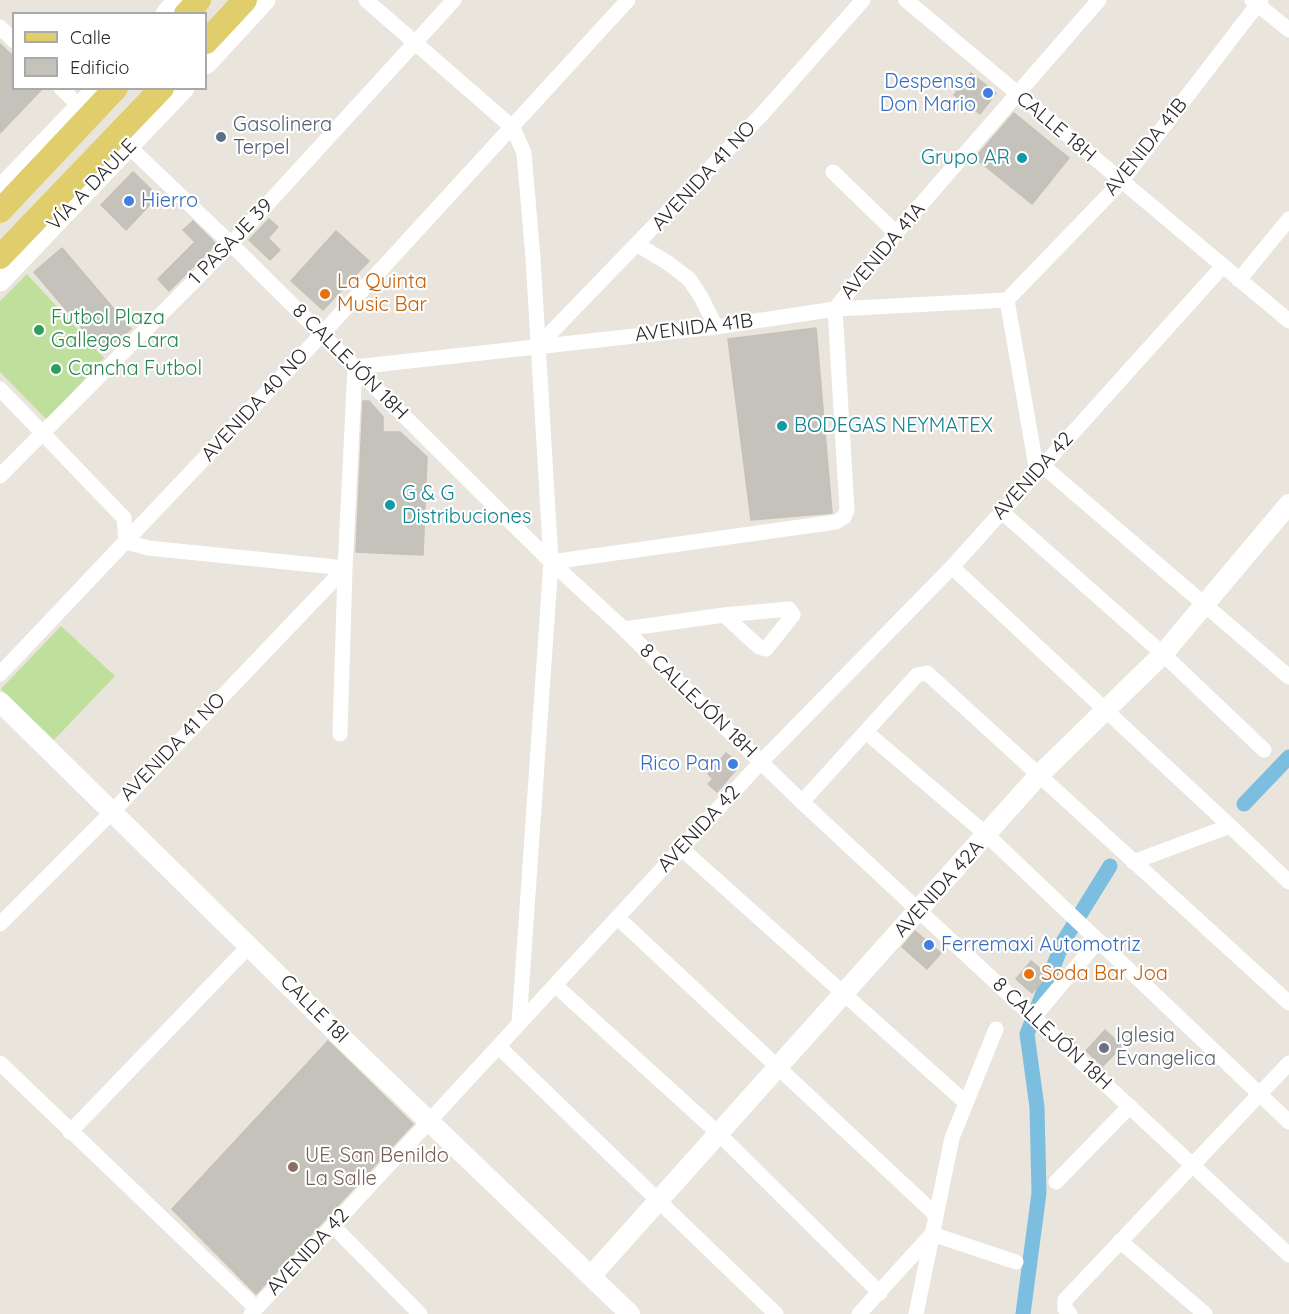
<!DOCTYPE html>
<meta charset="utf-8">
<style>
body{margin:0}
#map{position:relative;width:1289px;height:1314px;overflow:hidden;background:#eae5dc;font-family:Quicksand,sans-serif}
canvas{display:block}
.legend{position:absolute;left:12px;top:12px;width:195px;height:78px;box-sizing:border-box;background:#fff;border:2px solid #a9a9a9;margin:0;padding:8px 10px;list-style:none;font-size:18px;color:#292929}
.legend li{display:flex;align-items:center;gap:12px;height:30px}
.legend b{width:30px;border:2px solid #a9a9a9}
</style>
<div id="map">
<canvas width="1289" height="1314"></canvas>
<ul class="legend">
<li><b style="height:8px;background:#e0cd6b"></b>Calle</li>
<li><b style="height:16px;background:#c5c2bc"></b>Edificio</li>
</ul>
</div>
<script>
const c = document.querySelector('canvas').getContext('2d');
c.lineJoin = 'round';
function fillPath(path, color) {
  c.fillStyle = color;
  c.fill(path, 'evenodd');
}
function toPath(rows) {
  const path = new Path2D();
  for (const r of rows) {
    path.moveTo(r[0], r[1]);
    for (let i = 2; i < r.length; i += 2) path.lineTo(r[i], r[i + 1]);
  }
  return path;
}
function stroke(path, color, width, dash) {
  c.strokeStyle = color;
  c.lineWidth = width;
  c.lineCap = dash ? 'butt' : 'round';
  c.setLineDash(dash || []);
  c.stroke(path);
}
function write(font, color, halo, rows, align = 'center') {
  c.font = font + ' Quicksand,sans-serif';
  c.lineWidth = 4.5;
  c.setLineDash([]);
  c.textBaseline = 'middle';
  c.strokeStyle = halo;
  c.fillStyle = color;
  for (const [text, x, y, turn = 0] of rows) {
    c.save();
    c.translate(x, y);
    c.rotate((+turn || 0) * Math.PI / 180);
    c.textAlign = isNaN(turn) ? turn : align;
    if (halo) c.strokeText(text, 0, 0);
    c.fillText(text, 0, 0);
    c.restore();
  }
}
fillPath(toPath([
 [27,274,104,358,47,420,0,372,0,301],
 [61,626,115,676,54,740,1,689]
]), '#bee09c');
stroke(toPath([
 [1244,804,1289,757],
 [1023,1314,1039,1193,1037,1107,1027,1034,1063,942,1110,866]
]), '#7bbee0', 15);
const building = toPath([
 [0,44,14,57,14,88,43,88,0,133,0,44],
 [971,73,996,93,980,114,954,95,971,73],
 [1014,113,1069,158,1032,204,975,158,1014,113],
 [133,172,158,196,126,230,101,205,133,172],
 [269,219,278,227,268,238,280,250,270,260,249,240,269,219],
 [193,221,216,244,169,291,158,279,195,242,183,230,193,221],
 [336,231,369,261,323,310,291,281,336,231],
 [62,248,131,329,102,352,34,272,62,248],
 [816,328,832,513,751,520,728,339,816,328],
 [363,401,369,401,383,417,383,432,400,432,427,457,423,555,356,552,363,401],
 [726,753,740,765,717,792,708,784,713,779,708,774,726,753],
 [915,931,941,953,927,969,902,947,915,931],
 [1031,961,1048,975,1032,993,1016,979,1031,961],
 [1105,1030,1122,1046,1103,1066,1086,1051,1105,1030],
 [328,1041,413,1124,256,1294,172,1209,328,1041]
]);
fillPath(building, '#c5c2bc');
stroke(building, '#c5c1b6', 1.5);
stroke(toPath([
 [366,0,513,128,524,153,533,258,551,562,519,1024],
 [906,0,1289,321],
 [1252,0,1289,30],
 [0,27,14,41],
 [61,88,85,112],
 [122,140,231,244,551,562,624,629,802,802,1289,1255],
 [833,172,896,233],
 [638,245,668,263,689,279,701,297,716,327],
 [1239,280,1289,219],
 [1007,300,1037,472],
 [539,345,764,112,863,0],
 [0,389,124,518,126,542,148,548,345,568],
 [1043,466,1289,677],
 [0,476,231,244,454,0],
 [1002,512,1163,654,1264,750],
 [551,562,836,522,844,517,847,510,835,309,896,233,1099,0],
 [952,567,1230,826,1133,862],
 [624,629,724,615,789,609,793,615,766,649,759,647,724,615],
 [0,674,322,334,628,0],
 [866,732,987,835,1289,1122],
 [340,734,345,568,355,367,716,327,835,309,1007,300,1121,182,1261,0],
 [802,802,917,675,927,673,1289,1003],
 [1230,826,1289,882],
 [682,849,966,1103],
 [618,918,935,1214],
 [0,924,113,811,345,568],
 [556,986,719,1134,880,1293],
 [1034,1017,1098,941],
 [499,1047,776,1314],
 [0,1063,256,1308],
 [70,1132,250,945],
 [1056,1182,1130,1106],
 [333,1226,420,1314],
 [1120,1241,1205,1314],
 [251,1314,761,762,952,567,1222,267],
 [859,1314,932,1234,1016,1262],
 [916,1314,952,1138,996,1029],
 [1070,1314,1065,1309,1065,1300,1289,1063]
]), '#fff', 15);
stroke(toPath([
 [0,702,338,1034,630,1314],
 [591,1276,1038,776,1163,654,1289,504]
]), '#fff', 20);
stroke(toPath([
 [166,14,178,0],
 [206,64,265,0],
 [0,190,98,88],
 [0,281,184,88]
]), '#fff', 21);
stroke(toPath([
 [186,14,199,0],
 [206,42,245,0],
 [0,211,116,88],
 [0,257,162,88]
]), '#e0cd6b', 24);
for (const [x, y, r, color] of [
 [988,93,6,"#3f7fe0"],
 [221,137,6,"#5c6f8a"],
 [1022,158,6,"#0f9aa8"],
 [129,201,6,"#3f7fe0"],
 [325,294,6,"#e8710a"],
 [39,330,6,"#2e9e5b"],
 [56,369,6,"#2e9e5b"],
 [782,426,6,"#0f9aa8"],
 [390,505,6,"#0f9aa8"],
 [733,764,6,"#3f7fe0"],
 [929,945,6,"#3f7fe0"],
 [1029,974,6,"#e8710a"],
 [1104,1048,6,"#6b7280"],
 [293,1167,6,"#8d6e63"]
]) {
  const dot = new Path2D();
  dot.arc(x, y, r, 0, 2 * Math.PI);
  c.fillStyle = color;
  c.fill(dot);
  stroke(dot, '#fff', 2);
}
write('20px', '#366cbe', '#fff', [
 ["Despensa",976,82],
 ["Don Mario",976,105],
 ["Hierro",141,201,"left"],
 ["Rico Pan",721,764],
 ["Ferremaxi Automotriz",941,945,"left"]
], 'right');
write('20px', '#4e5e75', '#fff', [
 ["Gasolinera",233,125],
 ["Terpel",233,148]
], 'left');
write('20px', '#292929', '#fff', [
 ["CALLE 18H",1056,127,40],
 ["AVENIDA 41B",1146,147,-51],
 ["AVENIDA 41 NO",704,176,-47],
 ["VÍA A DAULE",92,185,-46],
 ["1 PASAJE 39",231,242,-46],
 ["AVENIDA 41A",883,251,-50],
 ["AVENIDA 41B",694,328,-7],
 ["8 CALLEJÓN 18H",350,362,45],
 ["AVENIDA 40 NO",255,405,-47],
 ["AVENIDA 42",1033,476,-48],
 ["8 CALLEJÓN 18H",698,701,44],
 ["AVENIDA 41 NO",173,747,-46],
 ["AVENIDA 42",699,829,-47],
 ["AVENIDA 42A",939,889,-48],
 ["CALLE 18I",314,1009,45],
 ["8 CALLEJÓN 18H",1052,1034,43],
 ["AVENIDA 42",308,1252,-47]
]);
write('20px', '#0d838f', '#fff', [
 ["Grupo AR",1010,158,"right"],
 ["BODEGAS NEYMATEX",794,426],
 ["G & G",402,494],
 ["Distribuciones",402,517]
], 'left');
write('20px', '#c56008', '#fff', [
 ["La Quinta",337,282],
 ["Music Bar",337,305],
 ["Soda Bar Joa",1041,974]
], 'left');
write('20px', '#27864d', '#fff', [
 ["Futbol Plaza",51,318],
 ["Gallegos Lara",51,341],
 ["Cancha Futbol",68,369]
], 'left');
write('20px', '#5b616d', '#fff', [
 ["Iglesia",1116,1036],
 ["Evangelica",1116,1059]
], 'left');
write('20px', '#785e54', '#fff', [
 ["UE. San Benildo",305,1156],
 ["La Salle",305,1179]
], 'left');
</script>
